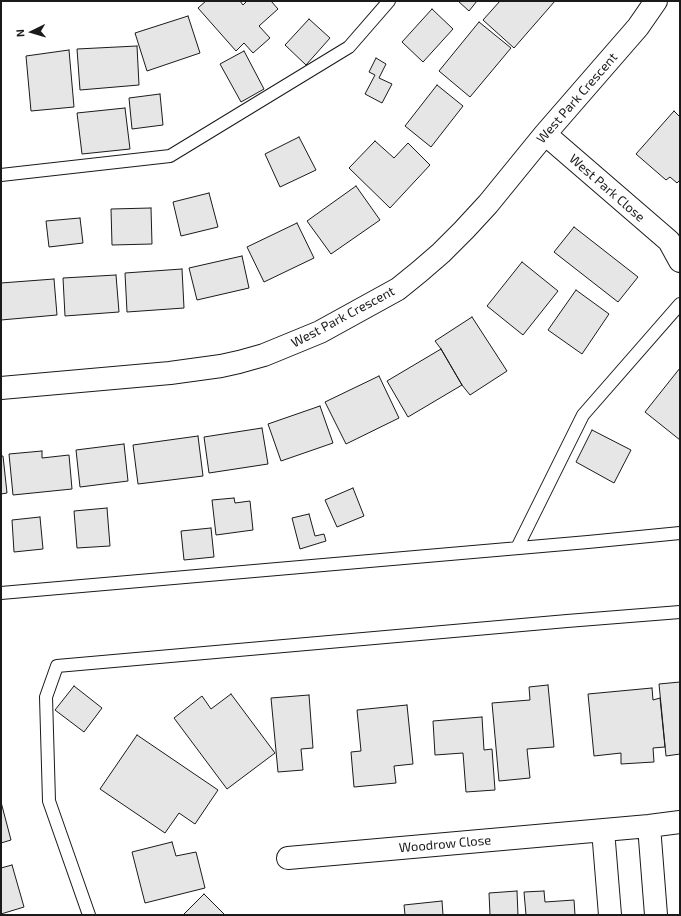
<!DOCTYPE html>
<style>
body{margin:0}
#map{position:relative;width:681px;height:916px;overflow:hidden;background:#fff;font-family:"Exo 2",sans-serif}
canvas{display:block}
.frame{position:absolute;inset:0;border:2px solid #1a1a1a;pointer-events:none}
.north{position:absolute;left:12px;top:12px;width:40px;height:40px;-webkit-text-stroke:3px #fff;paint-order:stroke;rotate:265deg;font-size:11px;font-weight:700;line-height:16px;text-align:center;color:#1a1a1a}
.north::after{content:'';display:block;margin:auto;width:14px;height:18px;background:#1a1a1a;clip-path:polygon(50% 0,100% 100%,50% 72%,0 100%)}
</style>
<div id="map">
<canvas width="681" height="916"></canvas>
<div class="frame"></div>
<div class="north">N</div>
</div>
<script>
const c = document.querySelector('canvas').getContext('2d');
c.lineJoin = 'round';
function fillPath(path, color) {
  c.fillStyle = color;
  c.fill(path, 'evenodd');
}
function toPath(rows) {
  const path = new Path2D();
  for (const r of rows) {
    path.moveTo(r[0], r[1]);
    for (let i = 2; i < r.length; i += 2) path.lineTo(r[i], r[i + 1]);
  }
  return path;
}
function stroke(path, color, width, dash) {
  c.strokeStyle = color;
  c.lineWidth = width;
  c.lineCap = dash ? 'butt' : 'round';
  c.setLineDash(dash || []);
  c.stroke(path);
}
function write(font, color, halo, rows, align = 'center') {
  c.font = font + ' "Exo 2",sans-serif';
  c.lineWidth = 3;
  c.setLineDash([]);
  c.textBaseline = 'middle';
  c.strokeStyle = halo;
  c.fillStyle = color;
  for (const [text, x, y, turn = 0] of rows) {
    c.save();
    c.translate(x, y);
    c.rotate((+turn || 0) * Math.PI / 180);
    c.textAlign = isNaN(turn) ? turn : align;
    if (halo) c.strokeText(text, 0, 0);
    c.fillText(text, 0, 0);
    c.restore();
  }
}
const building = toPath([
 [206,1,240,1,243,5,247,1,271,1,278,9,259,26,270,38,253,53,244,43,236,51,198,8,206,1],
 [458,1,477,1,469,11,458,1],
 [500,1,555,1,514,48,483,20,500,1],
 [432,9,453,29,423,62,402,42,432,9],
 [188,16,200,53,147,71,135,33,188,16],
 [309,19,330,38,306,65,285,45,309,19],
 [479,22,511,48,470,97,439,71,479,22],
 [137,46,139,85,80,90,77,49,137,46],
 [69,50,74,107,31,111,26,56,69,50],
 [244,51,264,89,241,102,220,64,244,51],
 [376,58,386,64,379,78,392,84,382,103,365,94,375,75,369,72,376,58],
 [437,85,463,106,431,147,405,126,437,85],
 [160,94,163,125,132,129,129,98,160,94],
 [125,108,130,149,82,154,77,113,125,108],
 [674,111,680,117,680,180,677,183,670,177,666,180,636,154,674,111],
 [299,137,316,170,280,187,265,154,299,137],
 [375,141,394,158,408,143,430,165,390,208,349,168,375,141],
 [356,186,380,220,331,254,307,221,356,186],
 [209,193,218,227,181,236,173,202,209,193],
 [151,208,152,244,112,245,111,209,151,208],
 [80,218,83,243,49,247,46,221,80,218],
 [297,223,314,258,264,282,247,247,297,223],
 [574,227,638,277,618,302,554,252,574,227],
 [242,256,249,288,197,300,189,268,242,256],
 [522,262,558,291,523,335,487,306,522,262],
 [182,269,184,308,127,312,125,273,182,269],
 [116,275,119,312,65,316,63,278,116,275],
 [54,279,57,315,1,320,1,283,54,279],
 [576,290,609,314,582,354,548,330,576,290],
 [472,317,507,371,470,395,462,385,441,349,435,341,472,317],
 [441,349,462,385,408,417,387,381,441,349],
 [680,368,680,440,645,412,680,368],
 [379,376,399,418,346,444,325,402,379,376],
 [320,406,333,443,281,461,268,424,320,406],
 [262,428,268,464,209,473,204,437,262,428],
 [592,430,631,450,614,483,576,462,592,430],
 [198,436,203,476,138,484,133,445,198,436],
 [124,444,128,481,80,487,76,450,124,444],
 [42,451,42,458,69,455,72,489,13,495,9,454,42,451],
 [1,456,3,456,7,493,1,494,1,456],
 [353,488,364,516,337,527,325,500,353,488],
 [234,498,235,503,250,501,253,530,216,535,212,500,234,498],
 [107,508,110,546,77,548,74,511,107,508],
 [309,514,315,536,324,534,326,541,300,549,292,518,309,514],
 [40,517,43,549,14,552,12,520,40,517],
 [211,528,214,557,184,560,181,531,211,528],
 [680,682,680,754,666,756,659,684,680,682],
 [548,685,554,747,527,749,530,778,499,781,492,703,530,700,529,687,548,685],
 [74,686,102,708,84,732,55,710,74,686],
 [652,688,653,700,660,698,665,747,653,748,654,762,621,764,621,753,594,756,588,694,652,688],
 [231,694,275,753,227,789,174,718,202,696,211,709,231,694],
 [309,695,313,748,301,749,303,770,278,772,271,698,309,695],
 [407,705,413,764,394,766,396,783,354,787,351,752,361,751,357,710,407,705],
 [482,717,484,750,492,749,495,790,466,792,463,753,435,755,433,721,482,717],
 [137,735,218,790,195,824,179,813,165,833,100,789,137,735],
 [1,802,11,840,1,843,1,802],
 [172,842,176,856,196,852,205,888,145,903,132,852,172,842],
 [12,865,24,907,1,914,1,868,12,865],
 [517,891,518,915,490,915,489,893,517,891],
 [544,891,545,902,574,900,575,915,526,915,524,892,544,891],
 [204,894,225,915,183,915,204,894],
 [442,901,443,915,405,915,404,905,442,901]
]);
fillPath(building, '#e6e6e6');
stroke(building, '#1a1a1a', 1);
const lane = toPath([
 [1,175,170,156,349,47,389,1],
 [517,548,583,415,680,304],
 [1,593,588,542,680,533],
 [89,915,49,801,46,697,57,666,567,621,680,612]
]);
const street = toPath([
 [545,134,669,241,680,261],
 [1,388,170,373,221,366,239,362,264,355,320,332,398,289,419,272,441,253,464,230,488,204,545,134,638,27,656,1],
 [649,826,656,915],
 [603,830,610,915],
 [288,858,649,826,680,822]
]);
stroke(lane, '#1a1a1a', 14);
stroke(street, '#1a1a1a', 24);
stroke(lane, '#fff', 12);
stroke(street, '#fff', 22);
write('13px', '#1a1a1a', '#fff', [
 ["West Park Crescent",577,98,-49],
 ["West Park Close",607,188,41],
 ["West Park Crescent",343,317,-28],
 ["Woodrow Close",445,844,-5]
]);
</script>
